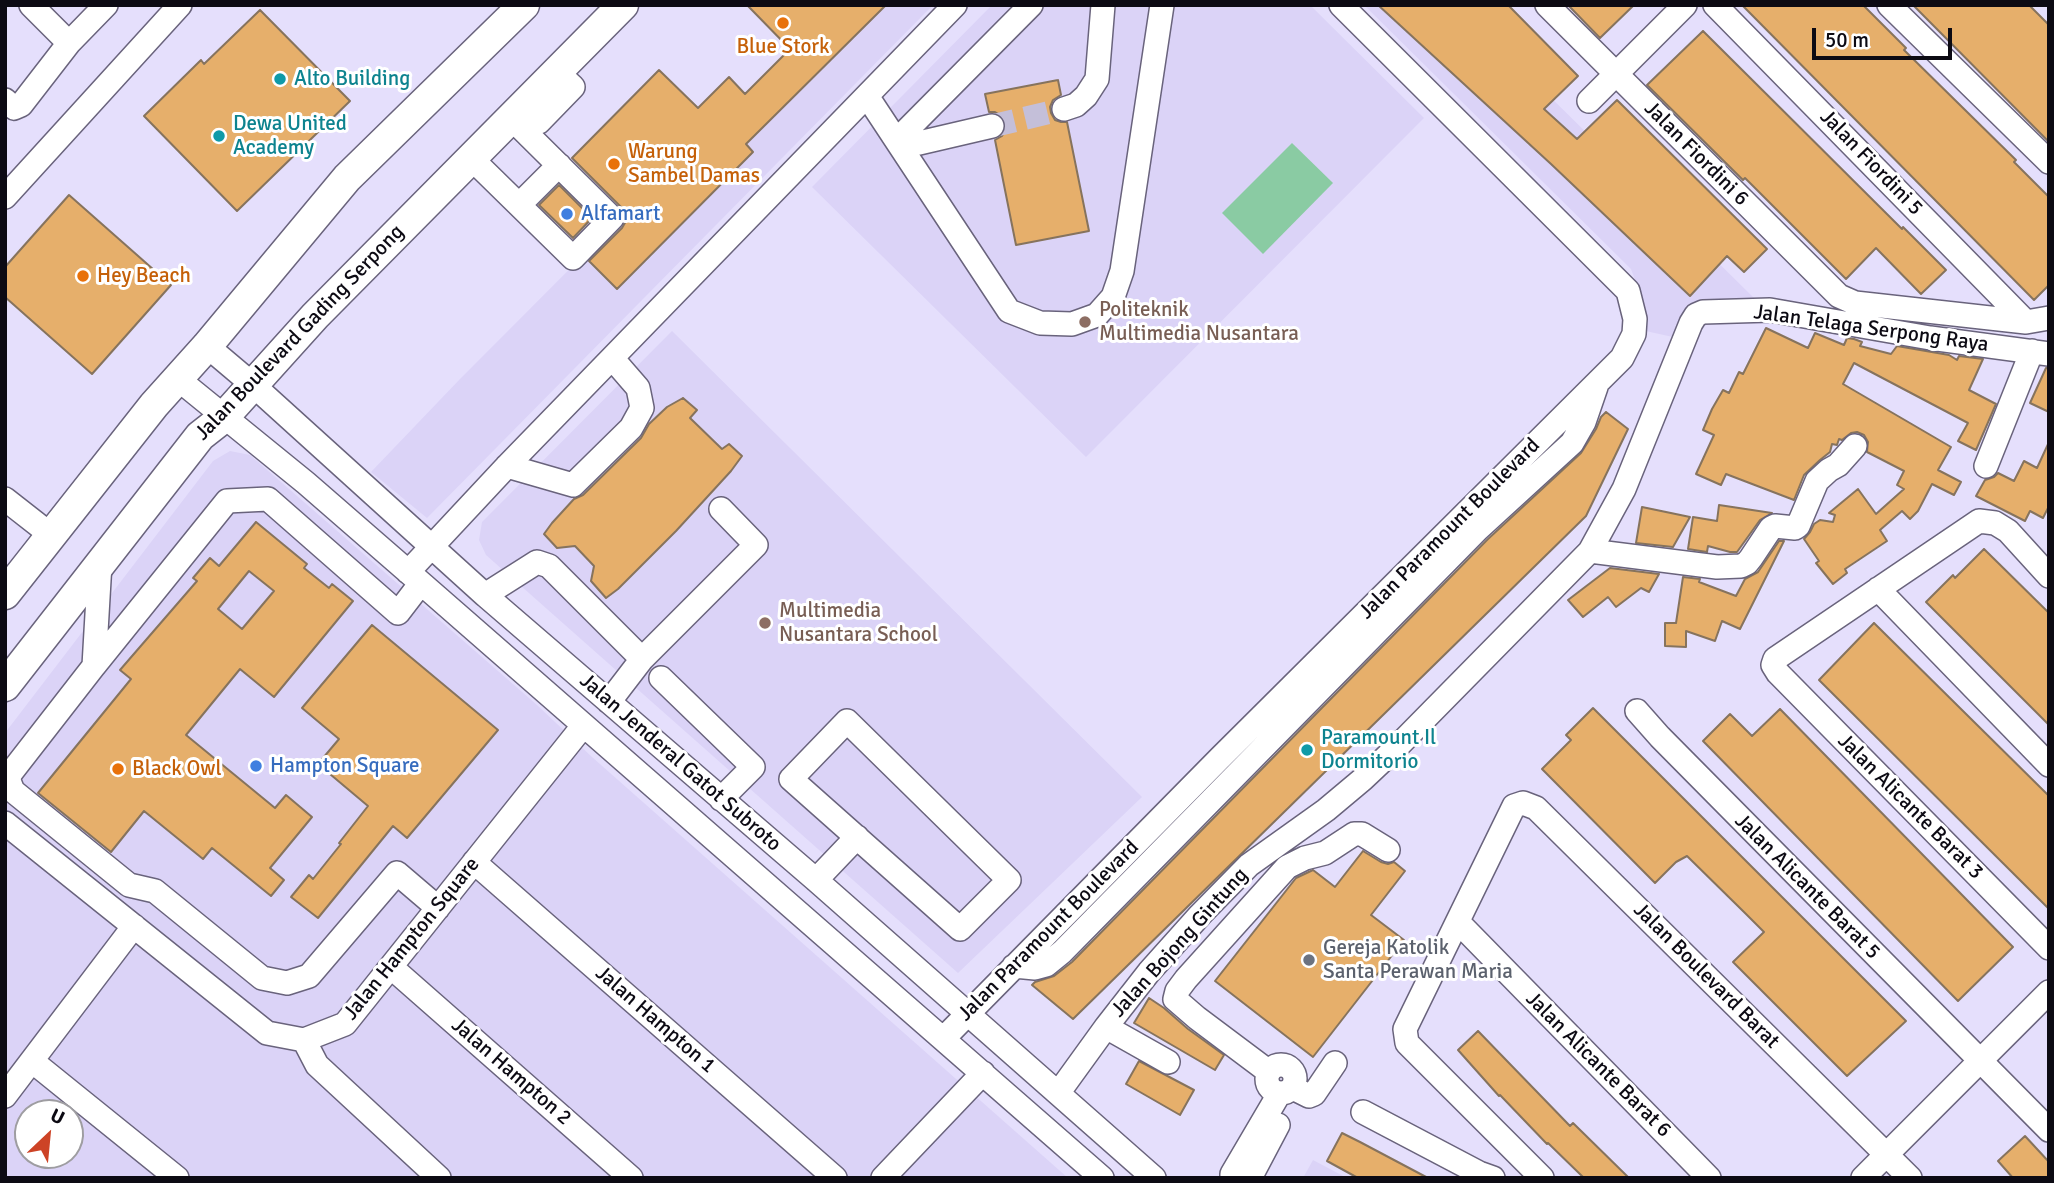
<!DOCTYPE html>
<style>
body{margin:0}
#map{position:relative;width:2054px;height:1183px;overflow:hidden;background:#e5dffc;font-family:Signika,sans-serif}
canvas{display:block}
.frame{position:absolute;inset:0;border:7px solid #0c0a13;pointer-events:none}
.north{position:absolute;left:14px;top:1099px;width:70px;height:70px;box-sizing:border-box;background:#fff;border:2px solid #9e9da1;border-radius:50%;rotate:26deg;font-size:19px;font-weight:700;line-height:28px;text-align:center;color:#0c0a13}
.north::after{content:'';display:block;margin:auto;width:24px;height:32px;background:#cd4326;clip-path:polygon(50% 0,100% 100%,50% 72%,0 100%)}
.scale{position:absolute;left:1812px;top:28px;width:140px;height:32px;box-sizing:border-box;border:4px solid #0c0a13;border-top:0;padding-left:9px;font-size:21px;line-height:24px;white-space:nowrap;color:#0c0a13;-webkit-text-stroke:5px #fff;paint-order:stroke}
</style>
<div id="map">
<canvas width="2054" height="1183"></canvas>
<div class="frame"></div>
<div class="north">U</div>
<div class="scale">50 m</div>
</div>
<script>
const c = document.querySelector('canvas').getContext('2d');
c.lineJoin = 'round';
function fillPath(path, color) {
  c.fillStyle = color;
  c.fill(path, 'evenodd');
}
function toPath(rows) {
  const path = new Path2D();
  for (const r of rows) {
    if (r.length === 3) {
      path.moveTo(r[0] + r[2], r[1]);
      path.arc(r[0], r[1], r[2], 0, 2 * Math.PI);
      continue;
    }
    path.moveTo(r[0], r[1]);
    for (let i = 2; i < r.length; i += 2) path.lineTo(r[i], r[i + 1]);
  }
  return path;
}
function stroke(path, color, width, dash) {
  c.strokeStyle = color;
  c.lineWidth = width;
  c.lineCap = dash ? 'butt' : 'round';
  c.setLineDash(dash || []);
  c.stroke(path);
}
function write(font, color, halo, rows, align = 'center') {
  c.font = font + ' Signika,sans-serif';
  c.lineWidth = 6;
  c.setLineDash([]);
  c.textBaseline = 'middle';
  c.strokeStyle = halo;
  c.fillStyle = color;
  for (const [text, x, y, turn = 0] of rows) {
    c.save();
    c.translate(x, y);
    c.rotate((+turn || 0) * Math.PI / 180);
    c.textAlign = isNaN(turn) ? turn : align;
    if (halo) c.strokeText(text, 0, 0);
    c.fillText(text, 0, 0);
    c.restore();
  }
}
fillPath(toPath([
 [833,5,933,5,427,518,371,472,460,379],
 [992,5,1310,5,1424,118,1086,457,812,187],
 [1364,5,1457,5,1754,298,1695,301,1686,308,1673,337,1641,330,1644,304,1631,269],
 [672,331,1142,797,958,973,486,555,479,540,482,522],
 [230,451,250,455,537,705,592,757,1068,1178,5,1178,5,733,213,461],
 [28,1113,70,1113,70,1155,28,1155],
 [1313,1160,1347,1178,1303,1178]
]), '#dbd3f7');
fillPath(toPath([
 [1292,143,1333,183,1263,254,1222,213]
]), '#8acba3');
const building = toPath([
 [747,5,886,5,746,144,753,152,617,289,589,261,622,228,626,221,625,214,622,208,572,158,659,70,698,108,729,77,745,94,790,49,747,5],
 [1378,5,1508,5,1578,76,1544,109,1577,139,1617,100,1767,249,1744,272,1727,256,1690,296,1551,164,1378,5],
 [1568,5,1634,5,1600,38,1568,5],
 [1742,5,1863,5,1906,48,1904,50,2016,160,2014,162,2049,197,2049,285,2034,300,1742,5],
 [1913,5,2029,5,2049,25,2049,142,1913,5],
 [260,10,350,101,237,211,144,116,201,60,204,64,260,10],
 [1703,31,1902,229,1903,227,1946,270,1921,294,1876,248,1846,279,1745,178,1743,180,1647,85,1703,31],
 [1058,80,1061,95,1053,100,1050,107,1051,113,1055,120,1061,122,1067,122,1089,231,1016,245,995,140,1002,136,1006,129,1006,124,1002,116,995,112,989,112,985,94,1058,80],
 [559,185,592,218,573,238,539,205,559,185],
 [69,195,171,285,92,374,5,297,5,267,69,195],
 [1766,328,1808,348,1815,333,1844,345,1847,338,1854,339,1862,342,1860,346,1891,354,1897,346,1949,355,1957,360,1959,356,1983,359,1969,390,1996,404,1976,450,1958,441,1968,423,1854,363,1843,384,1951,447,1938,470,1961,482,1954,495,1932,484,1918,511,1910,519,1902,511,1880,530,1887,541,1845,569,1847,573,1833,584,1816,563,1819,561,1804,539,1810,532,1814,524,1820,520,1833,522,1835,515,1829,513,1858,489,1876,514,1904,489,1897,485,1904,471,1867,452,1868,442,1864,435,1857,432,1851,433,1842,440,1839,439,1837,445,1832,444,1830,452,1820,460,1804,475,1794,500,1726,474,1721,485,1696,474,1714,435,1703,430,1712,409,1723,390,1729,393,1739,372,1743,374,1766,328],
 [2046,368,2049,368,2049,412,2030,403,2046,368],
 [683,398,697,410,690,418,722,449,729,444,742,456,731,471,676,531,618,589,606,598,591,581,594,566,575,546,557,548,544,534,552,523,574,499,583,495,641,438,649,424,667,407,683,398],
 [1606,412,1628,429,1586,516,1073,1019,1032,985,1035,982,1054,976,1072,962,1488,539,1581,453,1596,429,1601,417,1606,412],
 [2049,442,2049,506,2043,518,2030,511,2025,521,1976,496,1985,480,1994,477,1998,473,2014,481,2024,461,2037,468,2049,442],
 [1719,505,1772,513,1760,520,1737,552,1730,552,1708,546,1707,552,1688,549,1693,517,1717,521,1719,505],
 [1642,507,1690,517,1673,547,1636,543,1642,507],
 [256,522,307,564,304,568,329,588,332,584,353,601,274,697,240,669,186,735,275,808,286,795,312,817,270,868,284,880,271,896,212,848,203,859,144,811,111,852,38,793,131,679,120,670,197,581,193,578,210,558,219,566,256,522],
 [249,571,274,591,242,629,218,609,249,571],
 [1779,541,1784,541,1740,629,1722,621,1715,641,1686,631,1686,647,1665,646,1665,623,1676,623,1683,577,1700,579,1699,582,1736,596,1745,579,1758,572,1779,541],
 [1984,549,2049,613,2049,725,1926,602,1953,575,1955,578,1984,549],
 [1610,568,1659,574,1649,592,1641,588,1616,607,1608,597,1583,617,1568,600,1610,568],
 [1874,623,2049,796,2049,909,1819,680,1874,623],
 [372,625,498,730,407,838,393,826,318,918,291,897,309,875,313,879,341,844,339,843,368,806,318,764,339,739,302,708,372,625],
 [1593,708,1906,1021,1847,1076,1733,962,1764,932,1745,913,1687,856,1676,862,1655,883,1542,769,1571,740,1566,735,1593,708],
 [1780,709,2013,947,1958,1001,1703,741,1730,714,1752,736,1780,709],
 [1363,851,1381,862,1388,864,1394,862,1405,871,1371,915,1404,940,1313,1057,1215,981,1296,878,1313,870,1335,887,1363,851],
 [1149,998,1164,1008,1188,1029,1224,1055,1215,1070,1134,1023,1149,998],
 [1478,1031,1570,1126,1573,1123,1629,1178,1584,1178,1548,1143,1547,1144,1500,1095,1499,1096,1458,1050,1478,1031],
 [1139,1061,1194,1090,1180,1115,1126,1084,1139,1061],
 [1342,1133,1360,1142,1428,1178,1358,1178,1327,1161,1342,1133],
 [2025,1136,2049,1162,2049,1178,2013,1178,1998,1161,2025,1136]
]);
fillPath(building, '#e6af6b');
stroke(building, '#86735d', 2);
stroke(toPath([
 [992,126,1064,109]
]), '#c4bfd9', 23, [23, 11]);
const minor = toPath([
 [31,5,69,43],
 [1547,5,1839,296,1855,303,2026,322,2049,318],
 [1715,5,2026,322],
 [1889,5,2049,162],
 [867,96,1009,311,1040,323,1072,324,1097,315,1113,297,1122,271,1162,5],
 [5,100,14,108,21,105,69,43,106,5],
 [1589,101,1685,5],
 [522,107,539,122,573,87,557,72],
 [1064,109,1076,105,1086,96,1097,79,1103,5],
 [897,140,1031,5],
 [897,140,919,143,992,126],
 [471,158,573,258,612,218,511,118],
 [5,197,180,5],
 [519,205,559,165],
 [207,346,252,384,485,595,816,880,1154,1178],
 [178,379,306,483,421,583,1102,1178],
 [1855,446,1838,465,1829,470,1817,481,1798,526,1795,528,1775,526,1771,528,1751,558,1747,563,1741,566,1717,567,1590,551,1624,489,1691,323,1696,315,1703,312,1770,310,1930,338,2049,354],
 [507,466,573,485,631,428,642,408,638,388,612,358],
 [1986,466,2032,351],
 [5,499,51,535],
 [100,563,94,666,10,774,9,781,13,791,129,885,155,891,262,978,287,983,309,976,397,873,438,908],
 [408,572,507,466,955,5],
 [2049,576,2008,531,1995,523,1979,521,1775,659,1773,665,1778,673,2049,948],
 [1878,589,2049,765],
 [485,595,537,562,549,566,642,659],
 [94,666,227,501,268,499,398,613,421,583],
 [661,678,753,767,721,799],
 [609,702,642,659,756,545,721,509],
 [1637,711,1660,737,2049,1130],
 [847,721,1009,880,960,929,791,779,847,721],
 [5,823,267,1033,304,1040,345,1024,583,726],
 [474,862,835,1178],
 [816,880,857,837],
 [1458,922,1709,1178],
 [1014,966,1035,968,1046,965,1062,952,1478,529,1572,443,1584,422,1596,387],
 [391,967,631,1178],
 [1106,1027,1168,1062],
 [943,1039,1220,758,1622,358,1634,334,1635,319,1628,291,1341,5],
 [304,1040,317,1065,439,1178],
 [32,1061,177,1178],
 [1281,1079,14],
 [1269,1072,1197,1018,1175,999,1177,991,1186,979,1287,867,1305,858,1325,853,1354,834,1362,834,1388,850],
 [1293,1088,1309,1096,1314,1094,1335,1063],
 [1059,1092,1106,1027,1149,972,1200,915,1249,865,1326,810,1363,779,1398,746,1590,551],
 [5,1096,134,926],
 [1363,1112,1479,1173,1493,1178],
 [883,1178,983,1073],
 [1232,1178,1232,1174,1279,1094],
 [1250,1178,1278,1125],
 [1542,1178,1407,1043,1405,1029,1514,806,1523,803,1536,808,1910,1178],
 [1863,1178,2049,992]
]);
const major = toPath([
 [5,594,154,405,207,346,347,178,524,5],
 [5,686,200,436,223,418,315,316,623,5]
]);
stroke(minor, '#69637c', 26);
stroke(major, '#69637c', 33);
stroke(minor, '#fff', 23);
stroke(major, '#fff', 30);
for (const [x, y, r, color] of [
 [783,23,7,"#e8710a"],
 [280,79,7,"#0f9aa8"],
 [219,136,7,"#0f9aa8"],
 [614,164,7,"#e8710a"],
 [567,214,7,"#3f7fe0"],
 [83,276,7,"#e8710a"],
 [1085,322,7,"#8d6e63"],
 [765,623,7,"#8d6e63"],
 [1307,750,7,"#0f9aa8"],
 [256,766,7,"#3f7fe0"],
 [118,769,7,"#e8710a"],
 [1309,960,7,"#6b7280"]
]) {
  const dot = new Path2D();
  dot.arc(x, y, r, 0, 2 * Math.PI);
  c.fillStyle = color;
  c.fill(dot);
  stroke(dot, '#fff', 2.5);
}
write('21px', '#c56008', '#fff', [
 ["Blue Stork",783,47,"center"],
 ["Warung",628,152],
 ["Sambel Damas",628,176],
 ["Hey Beach",97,276],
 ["Black Owl",132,769]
], 'left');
write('21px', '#0d838f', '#fff', [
 ["Alto Building",294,79],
 ["Dewa United",233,124],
 ["Academy",233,148],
 ["Paramount Il",1321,738],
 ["Dormitorio",1321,762]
], 'left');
write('21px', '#0c0a13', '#fff', [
 ["Jalan Fiordini 6",1696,154,45],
 ["Jalan Fiordini 5",1871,163,46],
 ["Jalan Telaga Serpong Raya",1871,329,8],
 ["Jalan Boulevard Gading Serpong",300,333,-46],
 ["Jalan Paramount Boulevard",1450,529,-45],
 ["Jalan Jenderal Gatot Subroto",680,763,41],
 ["Jalan Alicante Barat 3",1910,807,45],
 ["Jalan Alicante Barat 5",1807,887,45],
 ["Jalan Paramount Boulevard",1049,931,-45],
 ["Jalan Hampton Square",412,939,-51],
 ["Jalan Bojong Gintung",1180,943,-48],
 ["Jalan Boulevard Barat",1706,976,45],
 ["Jalan Hampton 1",655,1020,41],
 ["Jalan Alicante Barat 6",1598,1065,45],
 ["Jalan Hampton 2",511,1072,41]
]);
write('21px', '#366cbe', '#fff', [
 ["Alfamart",581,214],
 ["Hampton Square",270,766]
], 'left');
write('21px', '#785e54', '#fff', [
 ["Politeknik",1099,310],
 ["Multimedia Nusantara",1099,334],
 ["Multimedia",779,611],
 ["Nusantara School",779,635]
], 'left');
write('21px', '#5b616d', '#fff', [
 ["Gereja Katolik",1323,948],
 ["Santa Perawan Maria",1323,972]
], 'left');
</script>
